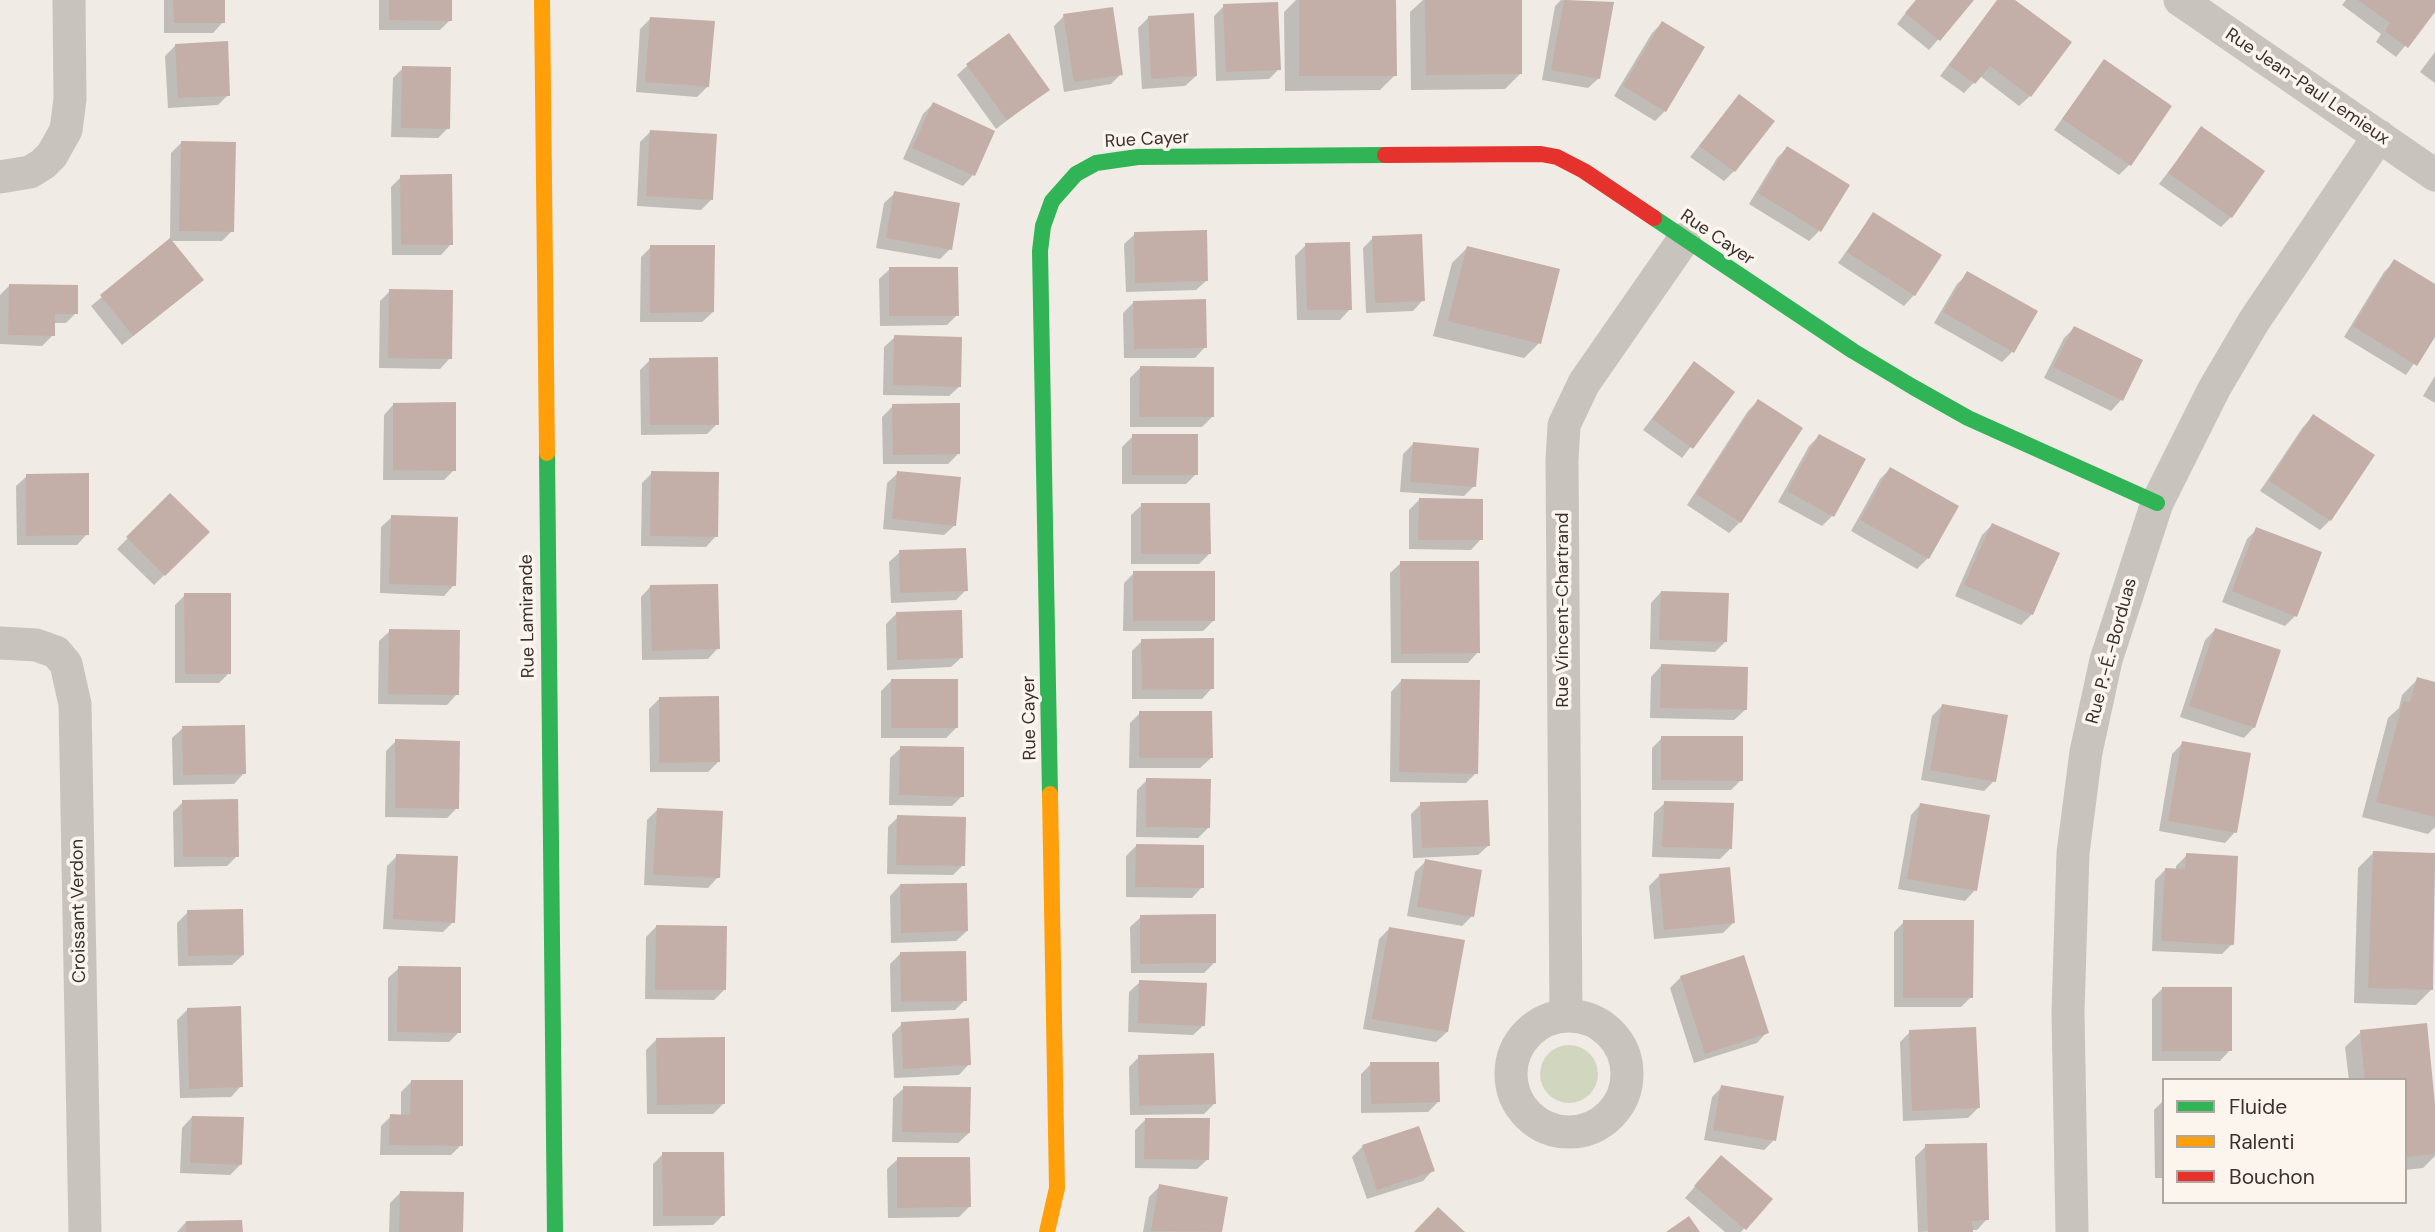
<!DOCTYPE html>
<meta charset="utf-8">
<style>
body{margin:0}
#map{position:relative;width:2435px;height:1232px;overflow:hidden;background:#f0ebe5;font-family:"DM Sans",sans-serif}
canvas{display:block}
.legend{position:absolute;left:2162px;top:1078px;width:245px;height:126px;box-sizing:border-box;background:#fbf5ee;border:2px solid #aea6a0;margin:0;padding:9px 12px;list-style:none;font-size:21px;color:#3b302b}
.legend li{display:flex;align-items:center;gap:14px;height:35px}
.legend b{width:35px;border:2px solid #aea6a0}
</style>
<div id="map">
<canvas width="2435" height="1232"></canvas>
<ul class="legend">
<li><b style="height:9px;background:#30b455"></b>Fluide</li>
<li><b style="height:9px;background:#ff9f0a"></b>Ralenti</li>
<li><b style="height:9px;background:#e5322d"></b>Bouchon</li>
</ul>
</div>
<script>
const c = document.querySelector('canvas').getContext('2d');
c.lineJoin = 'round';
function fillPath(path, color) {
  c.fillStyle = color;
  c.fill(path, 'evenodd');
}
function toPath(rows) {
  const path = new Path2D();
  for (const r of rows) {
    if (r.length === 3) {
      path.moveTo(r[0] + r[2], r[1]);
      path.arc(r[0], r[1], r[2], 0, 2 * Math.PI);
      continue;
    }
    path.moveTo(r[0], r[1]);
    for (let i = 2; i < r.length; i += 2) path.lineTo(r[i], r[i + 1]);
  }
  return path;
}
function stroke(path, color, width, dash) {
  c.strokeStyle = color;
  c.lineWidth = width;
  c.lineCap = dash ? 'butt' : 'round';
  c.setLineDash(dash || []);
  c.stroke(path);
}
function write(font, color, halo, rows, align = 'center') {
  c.font = font + ' "DM Sans",sans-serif';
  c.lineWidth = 7;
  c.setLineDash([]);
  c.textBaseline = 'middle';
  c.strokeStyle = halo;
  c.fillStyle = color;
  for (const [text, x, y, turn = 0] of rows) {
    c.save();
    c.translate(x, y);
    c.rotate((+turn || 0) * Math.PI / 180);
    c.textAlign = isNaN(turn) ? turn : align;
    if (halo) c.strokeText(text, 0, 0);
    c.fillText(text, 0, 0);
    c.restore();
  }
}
fillPath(toPath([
 [1569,1074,29]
]), '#d1d6bf');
fillPath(toPath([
 [164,0,223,0,223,22,213,33,164,33],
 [379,0,450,0,450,20,440,30,379,30],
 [1296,0,1394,0,1395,75,1380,90,1285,91,1284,12],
 [1423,0,1520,0,1521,73,1505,89,1411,90,1410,12],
 [1561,0,1612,3,1599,78,1588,88,1542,80,1555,6],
 [1916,0,1972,0,1929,50,1897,24],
 [1998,0,2012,0,2030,96,2019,106,1980,76,1964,93,1940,76],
 [2346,0,2435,0,2435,9,2396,57,2376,42,2381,34,2342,5],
 [1224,6,1279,69,1269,79,1216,81,1214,16],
 [1064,16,1121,74,1111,84,1064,92,1054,26],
 [651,18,708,86,697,97,636,92,640,29],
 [1148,18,1196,76,1185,86,1142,89,1138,28],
 [1662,23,1665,111,1655,121,1614,96,1652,33],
 [176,45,228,95,218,105,168,108,165,56],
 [2435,52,2435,83,2420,72],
 [2104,61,2130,164,2119,175,2054,130],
 [968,65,1047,90,996,129,957,75],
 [403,68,448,128,438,138,391,137,393,78],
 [1739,96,1734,171,1724,181,1690,157],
 [933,104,993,132,973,175,963,186,903,159,923,114],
 [2202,128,2231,217,2221,227,2159,184],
 [650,132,712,199,701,210,637,206,640,142],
 [181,143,232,231,222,241,170,241,191,290,122,345,91,306,170,241,171,153],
 [1787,148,1819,231,1809,241,1749,204,1777,158],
 [401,177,451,244,441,255,392,255,391,187],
 [895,193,950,249,940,259,876,248,884,203],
 [1873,214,1914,295,1904,306,1838,263],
 [1135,234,1207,280,1196,290,1126,292,1124,244],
 [1373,238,1423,300,1413,311,1366,313,1363,248],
 [1306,245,1350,309,1340,320,1297,320,1295,256],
 [651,247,713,312,702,322,640,322,641,257],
 [1467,248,1539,343,1524,358,1433,336,1452,263],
 [2395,261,2435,286,2435,333,2406,375,2344,337,2384,272],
 [890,269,957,315,947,325,880,326,879,279],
 [1968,274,2012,352,2002,362,1934,323,1957,284],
 [10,285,76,313,66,323,53,323,53,335,42,346,0,344,0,295],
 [390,291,450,358,440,369,379,368,380,301],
 [1134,302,1205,347,1195,358,1124,358,1123,313],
 [2074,328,2141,361,2121,400,2111,411,2044,378,2064,338],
 [895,337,960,386,949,396,883,395,884,347],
 [650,360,717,424,707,434,641,435,640,370],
 [1694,364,1733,392,1682,458,1643,430],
 [1140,368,1212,417,1202,427,1130,427,1130,378],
 [2435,376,2435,403,2423,396],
 [1758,401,1801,428,1740,522,1729,533,1687,505,1748,411],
 [394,404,454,470,444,480,383,480,384,415],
 [893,406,959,453,948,464,883,464,882,417],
 [2313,417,2330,520,2320,530,2260,491,2303,427],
 [1133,436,1196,474,1186,484,1122,484,1122,447],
 [1819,436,1863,460,1832,516,1822,526,1778,502,1809,446],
 [1413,444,1474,486,1464,496,1400,492,1403,454],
 [1890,469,1928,558,1917,569,1851,531,1880,479],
 [652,473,716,536,706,547,641,546,642,483],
 [898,473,955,525,944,535,883,529,887,483],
 [27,476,87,534,77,545,17,545,16,486],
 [170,496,208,532,154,585,117,549],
 [1419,500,1481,539,1471,550,1409,549,1409,510],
 [1142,505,1209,554,1199,564,1131,564,1131,515],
 [392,517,454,585,444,596,380,593,381,527],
 [1992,525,2032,614,2021,625,1955,596,1982,535],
 [2257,529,2295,616,2285,626,2222,602,2247,539],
 [900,552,966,590,956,600,891,603,889,562],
 [1401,563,1478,652,1468,663,1391,663,1390,573],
 [1134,573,1213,621,1203,631,1123,631,1124,583],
 [651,586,718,648,708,659,642,660,641,597],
 [1661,592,1726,641,1715,652,1650,649,1651,603],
 [185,595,229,673,219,683,175,683,175,605],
 [896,614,962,657,951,667,887,670,886,624],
 [2215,630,2254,727,2244,738,2180,717,2205,640],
 [390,631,457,694,447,705,378,704,379,641],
 [1142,641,1212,688,1202,699,1132,699,1132,651],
 [1661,666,1745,710,1734,720,1650,718,1651,677],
 [2418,679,2435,684,2435,827,2428,834,2362,817,2388,718,2399,708,2402,695],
 [891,681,957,727,946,738,881,738,881,691],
 [1401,681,1476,773,1466,783,1390,782,1391,692],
 [659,699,719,761,708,772,650,772,649,709],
 [1942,706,1994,781,1984,791,1921,780,1932,716],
 [1140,713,1211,758,1200,768,1129,768,1130,723],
 [183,728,244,773,234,784,173,785,172,738],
 [1662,738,1741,780,1731,790,1652,790,1652,748],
 [396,741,457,808,447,818,385,817,386,751],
 [2183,743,2235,832,2225,843,2159,831,2172,754],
 [901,748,962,796,952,806,889,805,890,758],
 [1147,780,1208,828,1198,838,1136,837,1137,790],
 [183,802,237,856,227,866,174,867,173,812],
 [1665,803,1730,849,1720,859,1652,857,1654,813],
 [1421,804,1489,845,1478,855,1413,858,1411,814],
 [1921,804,1975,890,1965,901,1898,889,1911,815],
 [657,810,718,877,708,888,644,885,647,820],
 [898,817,963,865,953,875,887,874,888,827],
 [1136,846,1202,887,1192,898,1126,897,1126,856],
 [2373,853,2435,854,2432,989,2416,1005,2354,1003,2358,868],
 [2187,855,2232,944,2222,954,2152,951,2155,880,2165,870,2176,870,2176,866],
 [397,856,453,922,443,932,383,929,387,866],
 [1426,861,1472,916,1462,926,1407,916,1415,872],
 [1659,876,1734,922,1723,933,1654,939,1649,886],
 [900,885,967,931,956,941,891,943,890,896],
 [188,912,243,955,232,965,178,966,177,923],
 [1141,917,1214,963,1204,973,1131,973,1130,927],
 [1904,922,1971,997,1961,1007,1894,1007,1894,932],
 [656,927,724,990,714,1000,645,999,646,937],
 [1389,929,1447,1032,1436,1042,1363,1029,1379,939],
 [900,954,965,1000,955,1010,891,1012,890,964],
 [1743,957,1767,1032,1757,1043,1694,1063,1670,988,1680,978],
 [399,968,459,1032,449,1042,388,1041,388,978],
 [1140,982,1204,1025,1193,1035,1128,1032,1129,992],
 [2163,988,2230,1050,2220,1061,2152,1061,2152,999],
 [187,1010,241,1086,231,1097,180,1098,177,1020],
 [902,1024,969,1064,959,1075,894,1078,892,1034],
 [2425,1025,2435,1121,2435,1156,2423,1168,2405,1170,2405,1080,2349,1080,2345,1047,2361,1032],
 [1910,1032,1978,1108,1968,1118,1903,1121,1900,1042],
 [657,1039,723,1104,713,1114,647,1114,646,1050],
 [1139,1057,1214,1104,1204,1114,1130,1115,1129,1067],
 [1371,1064,1439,1101,1428,1112,1361,1113,1361,1074],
 [411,1082,461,1145,451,1155,380,1155,381,1126,391,1116,401,1116,401,1092],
 [1722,1087,1774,1140,1764,1150,1704,1140,1712,1097],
 [904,1088,969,1133,958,1143,892,1142,893,1098],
 [2164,1100,2164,1178,2155,1178,2154,1110],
 [192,1117,241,1164,230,1175,180,1173,182,1128],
 [1146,1119,1208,1159,1197,1169,1135,1168,1135,1130],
 [1363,1146,1433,1170,1423,1181,1367,1199,1352,1157],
 [1926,1146,1987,1219,1977,1230,1918,1232,1915,1157],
 [663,1154,723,1215,713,1225,653,1226,653,1164],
 [898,1159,969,1207,959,1217,888,1218,887,1169],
 [1711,1168,1770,1199,1741,1232,1725,1232,1685,1198],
 [1160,1186,1226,1198,1220,1232,1143,1232,1149,1197],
 [400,1193,462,1232,389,1232,390,1203],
 [186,1222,241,1232,177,1232]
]), '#0003');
fillPath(toPath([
 [173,0,225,0,225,23,174,23],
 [389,0,452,0,452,21,389,20],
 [1299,0,1396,0,1397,76,1299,76],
 [1425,0,1522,0,1522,74,1426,75],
 [1564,0,1614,2,1600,79,1551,70],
 [1916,0,1974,0,1940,41,1905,13],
 [1997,0,2015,0,2072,42,2031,97,1990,66,1975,84,1949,65],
 [2358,0,2435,0,2435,12,2408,48,2385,31,2390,23],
 [1278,2,1281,70,1226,72,1223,4],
 [1113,7,1123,75,1074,82,1063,14],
 [1194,13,1197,76,1151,79,1148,16],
 [650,17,715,21,709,87,645,82],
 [1662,21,1705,47,1666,112,1623,86],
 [1009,33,1050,90,1007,120,966,64],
 [228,41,230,96,178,98,175,44],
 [2104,59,2172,106,2131,166,2062,119],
 [402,66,451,67,450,129,401,128],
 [1739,94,1775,121,1735,172,1699,146],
 [933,102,995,131,975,176,912,148],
 [2201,126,2265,171,2232,218,2168,173],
 [650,130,717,134,713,200,646,196],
 [181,141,236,142,234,232,179,231],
 [1787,146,1850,185,1821,232,1758,193],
 [452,174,453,245,401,245,400,175],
 [894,191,960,203,952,250,886,238],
 [1873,212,1942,255,1915,296,1847,252],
 [1207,230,1208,281,1135,283,1134,232],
 [1422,234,1425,301,1375,303,1372,236],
 [170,238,204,280,133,336,100,295],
 [1350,242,1352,310,1307,310,1305,243],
 [650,245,715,245,714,312,650,313],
 [1467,246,1560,269,1541,344,1448,321],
 [2394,259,2435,284,2435,337,2417,366,2353,326],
 [889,267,958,267,959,316,889,316],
 [1967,271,2038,311,2014,353,1943,312],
 [9,284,78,285,78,314,55,314,55,336,8,335],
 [389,289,453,290,452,359,388,358],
 [1206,299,1207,348,1134,349,1133,301],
 [2074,326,2143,360,2123,401,2053,367],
 [894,335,962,337,961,387,893,385],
 [718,357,719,425,650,425,649,358],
 [1694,361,1735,392,1693,449,1652,419],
 [1140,366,1214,367,1214,417,1139,417],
 [1758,399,1803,428,1741,523,1696,494],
 [456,402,456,471,393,470,393,403],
 [960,403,960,454,893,455,892,404],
 [2313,414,2375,455,2331,521,2269,481],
 [1132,434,1198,434,1198,475,1132,475],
 [1819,434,1866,459,1834,517,1787,491],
 [1413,442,1479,448,1476,487,1410,482],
 [1890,467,1959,506,1929,559,1860,520],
 [651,471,719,472,718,537,650,536],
 [897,471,961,477,956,526,892,519],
 [89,473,89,535,26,536,26,474],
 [170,493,210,532,165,576,126,537],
 [1419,498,1483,499,1483,540,1418,540],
 [1141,503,1210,503,1211,554,1141,554],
 [391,515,458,517,456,586,389,584],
 [1992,523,2060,553,2033,615,1964,585],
 [2256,527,2322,552,2297,617,2232,591],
 [966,548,968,591,900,593,899,550],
 [1400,561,1479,561,1480,653,1401,654],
 [1133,571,1215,571,1215,621,1133,621],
 [718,584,720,649,652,651,650,585],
 [1661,591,1729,593,1727,642,1659,640],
 [184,593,231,593,231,674,185,674],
 [962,610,963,658,897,660,896,612],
 [2215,628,2281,650,2255,728,2189,706],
 [389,629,460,630,459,695,388,694],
 [1214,638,1214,689,1142,690,1141,639],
 [1661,664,1748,667,1747,710,1660,708],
 [2417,677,2435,682,2435,817,2376,802,2403,701,2410,702],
 [891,679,958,679,958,728,891,728],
 [1401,679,1480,680,1478,774,1399,772],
 [719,696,720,762,659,763,659,697],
 [1942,704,2008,715,1996,782,1930,770],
 [1139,711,1212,711,1213,758,1139,758],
 [245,725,246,774,183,775,182,726],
 [1661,736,1743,736,1743,781,1661,780],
 [395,739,460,741,459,809,395,808],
 [2182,741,2251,753,2237,833,2168,821],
 [900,746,964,747,964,797,899,795],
 [1146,778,1211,779,1210,828,1146,827],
 [238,799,239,857,183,857,182,800],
 [1488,800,1490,846,1422,848,1420,802],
 [1664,801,1734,803,1732,849,1662,847],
 [1920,803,1990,815,1977,891,1907,879],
 [657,808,723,811,720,878,653,875],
 [897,815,966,817,965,866,896,865],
 [1136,844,1204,845,1204,888,1135,887],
 [2373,851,2435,853,2433,990,2368,988],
 [2186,853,2238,856,2234,945,2161,941,2165,868,2185,869],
 [396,854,458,856,455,923,393,919],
 [1425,859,1482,870,1474,917,1417,907],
 [1730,867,1735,923,1664,930,1659,874],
 [967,883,968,931,901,933,900,884],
 [243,909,244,955,188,956,187,910],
 [1216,914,1216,963,1140,964,1140,915],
 [1903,920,1974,920,1973,998,1903,998],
 [656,925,727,926,726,990,655,990],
 [1389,927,1465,940,1448,1032,1372,1019],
 [966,951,967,1001,901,1002,900,952],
 [1744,955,1769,1033,1705,1054,1680,976],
 [398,966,461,967,461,1033,397,1032],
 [1139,980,1207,983,1205,1026,1138,1023],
 [2162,987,2232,987,2232,1051,2162,1051],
 [241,1006,243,1087,189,1089,187,1008],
 [969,1018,971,1065,903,1069,901,1022],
 [2427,1023,2435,1104,2435,1154,2405,1157,2405,1080,2365,1080,2360,1030],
 [1976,1027,1980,1108,1912,1111,1909,1030],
 [725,1037,725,1104,657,1105,656,1038],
 [1214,1053,1216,1104,1139,1106,1138,1055],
 [1370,1062,1439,1062,1440,1102,1371,1104],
 [411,1080,463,1080,463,1146,389,1145,390,1114,410,1115],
 [1721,1085,1784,1096,1776,1141,1713,1130],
 [903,1086,971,1087,970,1133,902,1132],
 [192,1116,244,1117,242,1165,190,1163],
 [1145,1118,1210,1118,1209,1160,1144,1159],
 [1419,1126,1435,1171,1377,1190,1362,1145],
 [1987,1143,1989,1220,1972,1221,1973,1232,1928,1232,1925,1144],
 [662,1152,724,1152,725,1216,663,1216],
 [1721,1155,1773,1199,1746,1230,1694,1186],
 [897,1157,970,1157,971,1207,897,1208],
 [1159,1184,1228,1197,1222,1232,1151,1231],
 [400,1191,464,1192,463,1232,399,1232],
 [1438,1207,1465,1232,1414,1232],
 [1689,1216,1700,1232,1666,1232],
 [242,1220,243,1232,186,1232,186,1221]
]), '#c3afa7');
stroke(toPath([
 [2180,0,2435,175],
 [0,177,30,172,43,164,52,155,66,130,70,99,69,0],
 [0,643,36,645,56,652,66,664,75,704,85,1232],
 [1566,1016,1562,460,1564,425,1584,383,1684,239],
 [1569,1074,58],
 [2072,1232,2068,1012,2073,853,2086,752,2106,660,2157,503,2214,389,2254,321,2379,136]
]), '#c9c3be', 33);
stroke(toPath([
 [1654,218,1853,351,1913,387,1968,418,2157,503],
 [547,453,555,1232],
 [1050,794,1040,251,1043,226,1052,201,1076,174,1096,163,1138,157,1385,155]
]), '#30b455', 16);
stroke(toPath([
 [542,0,547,453],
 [1047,1232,1057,1188,1050,794]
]), '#ff9f0a', 16);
stroke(toPath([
 [1385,155,1541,154,1557,157,1584,171,1654,218]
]), '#e5322d', 16);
write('18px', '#3b302b', '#fbf5ee', [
 ["Rue Jean-Paul Lemieux",2307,87,34],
 ["Rue Cayer",1147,140,-3],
 ["Rue Cayer",1717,238,34],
 ["Rue Vincent-Chartrand",1563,610,-90],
 ["Rue Lamirande",528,616,-91],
 ["Rue P.-É.-Borduas",2112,651,-75],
 ["Rue Cayer",1030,718,-91],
 ["Croissant Verdon",79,911,-91]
]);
</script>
